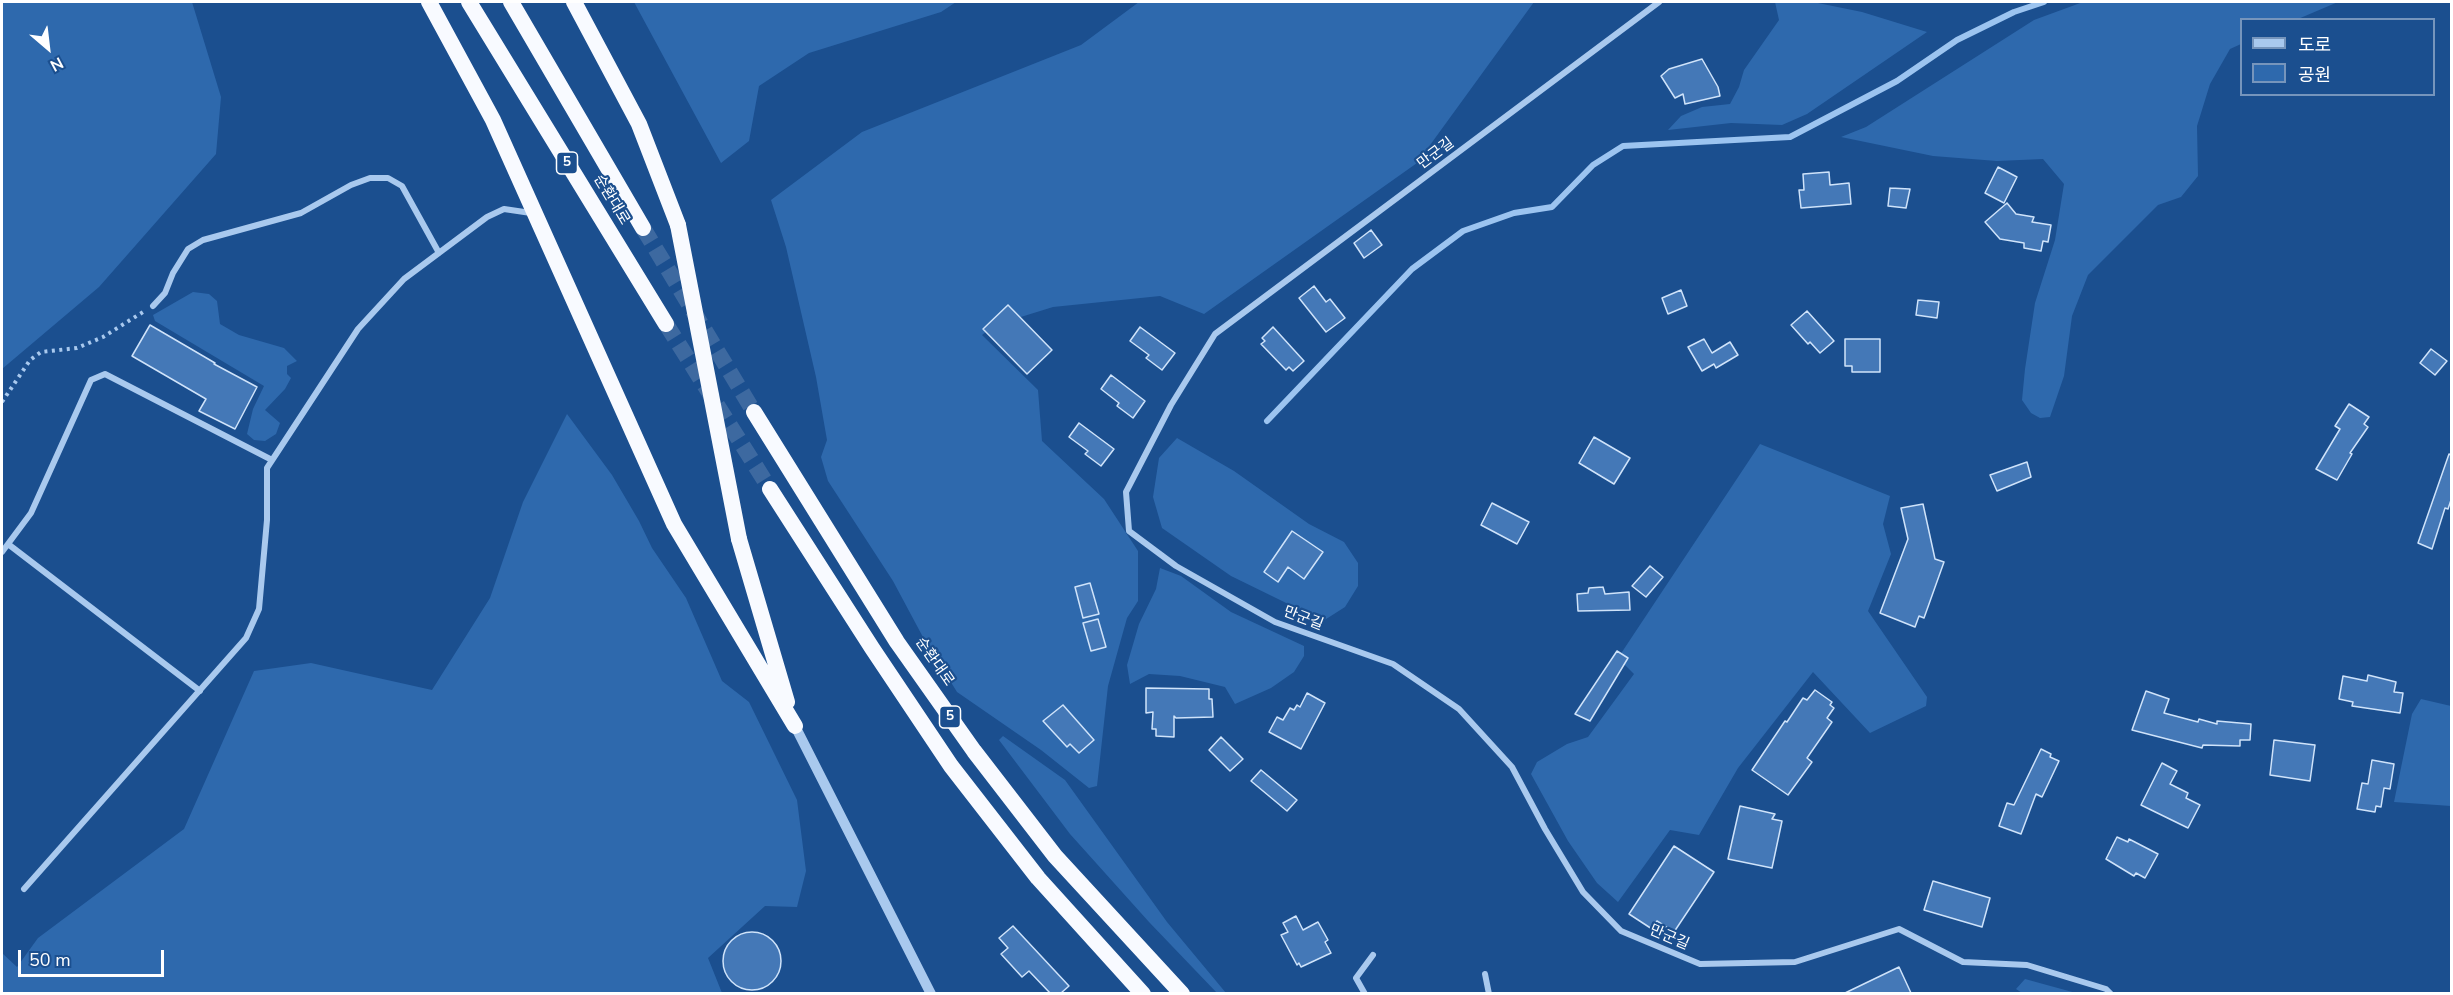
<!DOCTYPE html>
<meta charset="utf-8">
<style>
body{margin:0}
#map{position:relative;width:2453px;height:995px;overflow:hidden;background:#1b4f8f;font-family:"Nunito Sans","Noto Sans KR",sans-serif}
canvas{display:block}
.frame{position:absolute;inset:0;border:3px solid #fff;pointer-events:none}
.legend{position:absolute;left:2240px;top:18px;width:195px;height:78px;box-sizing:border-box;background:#1b4f8f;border:2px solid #7695bc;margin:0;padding:8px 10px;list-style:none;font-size:18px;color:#fff}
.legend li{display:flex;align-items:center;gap:12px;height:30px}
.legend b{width:30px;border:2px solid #7695bc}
.north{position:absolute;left:18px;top:18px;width:60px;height:60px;-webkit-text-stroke:4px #1b4f8f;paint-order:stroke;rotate:152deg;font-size:16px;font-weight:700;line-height:24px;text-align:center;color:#fff}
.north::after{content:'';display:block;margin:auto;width:21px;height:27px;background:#fff;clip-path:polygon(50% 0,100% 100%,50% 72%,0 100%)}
.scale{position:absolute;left:18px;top:950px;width:146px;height:27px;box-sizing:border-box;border:3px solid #fff;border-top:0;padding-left:8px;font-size:18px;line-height:21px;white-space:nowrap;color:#fff;-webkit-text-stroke:4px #1b4f8f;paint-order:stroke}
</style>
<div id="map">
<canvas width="2453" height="995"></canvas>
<div class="frame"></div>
<ul class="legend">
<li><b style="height:8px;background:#a9c9ee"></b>도로</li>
<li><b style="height:16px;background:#2e69ad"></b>공원</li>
</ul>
<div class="north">N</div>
<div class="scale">50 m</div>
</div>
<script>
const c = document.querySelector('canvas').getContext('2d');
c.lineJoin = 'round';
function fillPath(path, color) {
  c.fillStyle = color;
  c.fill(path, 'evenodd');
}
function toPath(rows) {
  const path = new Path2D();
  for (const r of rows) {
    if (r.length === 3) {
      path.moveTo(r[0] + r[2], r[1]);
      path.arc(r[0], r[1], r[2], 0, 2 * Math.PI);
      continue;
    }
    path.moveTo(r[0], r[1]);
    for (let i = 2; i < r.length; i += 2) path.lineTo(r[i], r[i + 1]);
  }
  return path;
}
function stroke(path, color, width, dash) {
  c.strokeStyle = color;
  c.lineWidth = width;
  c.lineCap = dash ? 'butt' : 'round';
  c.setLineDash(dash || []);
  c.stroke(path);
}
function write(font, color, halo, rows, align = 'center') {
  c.font = font + ' "Nunito Sans","Noto Sans KR",sans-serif';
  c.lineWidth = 4.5;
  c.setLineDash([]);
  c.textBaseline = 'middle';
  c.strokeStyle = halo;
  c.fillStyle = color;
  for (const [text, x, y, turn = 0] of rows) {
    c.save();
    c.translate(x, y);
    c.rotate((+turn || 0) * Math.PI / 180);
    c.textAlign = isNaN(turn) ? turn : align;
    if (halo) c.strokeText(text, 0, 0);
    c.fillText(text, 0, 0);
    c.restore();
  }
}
fillPath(toPath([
 [2,2,192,2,221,97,216,154,99,287,2,369],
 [634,2,956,2,941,12,809,53,759,86,749,141,721,163],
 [1139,2,1534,2,1417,163,1204,314,1160,296,1053,307,995,325,982,335,1038,390,1042,441,1104,499,1138,551,1138,601,1127,618,1108,686,1097,786,1089,788,1041,750,957,692,924,639,893,581,828,481,821,457,827,440,816,377,786,247,771,200,862,132,1081,45],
 [1775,2,1813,2,1862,12,1927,32,1807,114,1782,125,1731,123,1668,130,1681,116,1702,107,1730,104,1739,87,1744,70,1779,20],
 [2083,2,2338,2,2298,19,2242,20,2241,44,2230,49,2210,84,2197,126,2198,176,2181,197,2158,205,2088,275,2072,316,2064,376,2050,417,2040,418,2031,413,2022,400,2025,369,2035,303,2055,240,2064,184,2043,159,1997,161,1933,156,1841,137,1866,127,2034,20],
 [193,292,209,294,217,301,220,324,239,335,284,348,297,361,287,366,287,374,291,378,285,389,265,410,280,423,276,434,265,441,254,440,247,434,253,409,264,386,155,321,153,315],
 [567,414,612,475,639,521,652,548,686,598,722,681,749,702,797,800,806,871,797,907,765,906,708,958,722,993,2,993,2,953,17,967,38,938,184,829,254,671,311,663,432,690,490,598,523,502],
 [1177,438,1234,471,1309,524,1344,542,1358,563,1358,586,1345,607,1323,621,1231,576,1162,528,1153,497,1159,458],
 [1760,444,1890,496,1883,524,1891,554,1868,611,1927,697,1926,706,1870,733,1813,672,1738,768,1699,835,1670,830,1618,902,1597,883,1568,841,1531,774,1537,762,1567,744,1588,737,1634,674,1618,658],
 [1160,568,1181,576,1231,612,1304,646,1304,656,1294,672,1271,688,1235,704,1225,687,1180,676,1149,674,1130,684,1127,665,1139,624,1156,589],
 [2421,699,2451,706,2451,806,2394,802,2412,714],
 [1003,736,1065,780,1167,922,1226,993,1217,993,1149,922,1070,834,999,740],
 [2025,979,2076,993,2022,993,2016,989]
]), '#2e69ad');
stroke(toPath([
 [1267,421,1412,269,1463,231,1514,213,1552,207,1593,165,1623,146,1790,137,1897,81,1957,40,2014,12,2044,2]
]), '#9cc4f0', 6);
const building = toPath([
 [1702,59,1718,87,1720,96,1685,104,1683,94,1675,98,1661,76,1669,69,1702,59],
 [1998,167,2017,177,2004,203,1985,193,1998,167],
 [1829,172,1830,185,1849,183,1851,204,1801,208,1799,190,1804,190,1803,174,1829,172],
 [1890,188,1910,189,1906,208,1888,206,1890,188],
 [2007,203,2016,214,2034,217,2032,222,2051,225,2048,242,2043,241,2041,251,2024,248,2024,243,2000,239,1985,222,2007,203],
 [1371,230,1382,245,1364,258,1354,243,1371,230],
 [1314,286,1326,302,1330,299,1345,318,1326,332,1299,298,1314,286],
 [1681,290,1687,306,1668,314,1662,298,1681,290],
 [1918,300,1939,302,1937,318,1916,315,1918,300],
 [1008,305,1052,350,1027,374,983,329,1008,305],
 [1807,311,1834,341,1820,353,1810,342,1808,344,1791,325,1807,311],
 [150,325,215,363,214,364,257,387,235,429,199,411,206,399,132,356,150,325],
 [1140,327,1175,353,1162,370,1146,358,1149,355,1130,341,1140,327],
 [1273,327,1304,361,1293,371,1289,367,1286,370,1261,344,1265,341,1262,338,1273,327],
 [1704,339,1712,353,1730,342,1738,355,1716,368,1714,364,1702,371,1688,347,1704,339],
 [1845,339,1880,339,1880,372,1852,372,1852,366,1845,366,1845,339],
 [2431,349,2447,361,2435,375,2420,363,2431,349],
 [1111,375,1145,401,1133,418,1117,406,1119,403,1101,389,1111,375],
 [2349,404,2369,417,2364,424,2368,427,2350,453,2352,454,2337,480,2316,469,2340,429,2335,426,2349,404],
 [1079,423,1114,449,1101,466,1085,454,1088,451,1069,437,1079,423],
 [1594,437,1630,458,1614,484,1579,463,1594,437],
 [2449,454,2451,455,2451,500,2448,509,2445,508,2432,549,2418,543,2449,454],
 [2027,462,2031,477,1997,491,1990,475,2027,462],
 [1492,503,1529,522,1517,544,1481,525,1492,503],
 [1923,504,1935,559,1944,562,1924,618,1919,616,1915,627,1880,613,1908,539,1901,508,1923,504],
 [1292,531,1323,552,1304,579,1288,567,1278,582,1264,572,1292,531],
 [1650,566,1663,577,1646,597,1632,586,1650,566],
 [1090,583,1099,614,1083,618,1075,587,1090,583],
 [1603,587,1605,594,1629,592,1630,610,1578,611,1577,594,1588,593,1589,588,1603,587],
 [1098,619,1106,647,1091,651,1083,623,1098,619],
 [1617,651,1628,658,1590,721,1575,714,1617,651],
 [2368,675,2396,682,2394,692,2403,693,2400,713,2352,706,2353,702,2339,699,2343,676,2367,681,2368,675],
 [1146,688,1209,689,1209,699,1212,699,1213,717,1176,718,1174,716,1174,737,1156,736,1156,729,1152,729,1153,712,1146,713,1146,688],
 [1815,690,1832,702,1830,705,1834,708,1827,718,1832,722,1807,758,1812,762,1788,795,1752,770,1785,721,1787,722,1803,698,1807,700,1815,690],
 [2146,691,2169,699,2164,713,2198,722,2199,719,2217,724,2217,721,2251,724,2250,740,2240,740,2240,746,2203,745,2202,748,2132,730,2146,691],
 [1307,693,1325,703,1301,749,1269,732,1277,717,1283,720,1290,708,1294,710,1297,705,1300,707,1307,693],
 [1063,705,1094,740,1079,753,1070,744,1067,747,1043,721,1063,705],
 [1221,737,1243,759,1230,771,1209,750,1221,737],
 [2274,740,2315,745,2310,781,2270,775,2274,740],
 [2041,749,2051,754,2050,757,2059,761,2042,797,2036,794,2021,834,1999,826,2007,803,2014,805,2041,749],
 [2372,760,2394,764,2390,789,2384,788,2381,807,2376,806,2375,812,2357,809,2362,783,2368,784,2372,760],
 [2162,763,2177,771,2170,784,2188,793,2186,798,2200,805,2188,828,2141,805,2162,763],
 [1261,770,1297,800,1287,811,1251,781,1261,770],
 [1740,806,1775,814,1772,819,1782,821,1772,868,1728,859,1740,806],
 [2117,837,2128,842,2129,839,2158,854,2145,878,2136,873,2134,876,2106,859,2117,837],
 [1674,846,1714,872,1674,932,1657,921,1652,929,1629,914,1674,846],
 [1933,881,1990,898,1982,927,1924,910,1933,881],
 [1296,916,1303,930,1318,922,1328,940,1325,942,1331,953,1301,967,1299,963,1297,965,1281,935,1288,932,1283,923,1296,916],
 [1013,926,1069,986,1061,993,1050,993,1029,971,1022,977,1001,954,1008,948,999,938,1013,926],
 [752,961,29],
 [1899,967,1911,993,1845,993,1899,967]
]);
fillPath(building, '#4478b7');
stroke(building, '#cfe3fa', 1.5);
stroke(toPath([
 [643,228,754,412],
 [666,324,770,489]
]), '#3d69a0', 16, [16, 8]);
stroke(toPath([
 [2,402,30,360,41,352,77,348,103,337,143,312]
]), '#a9c9ee', 4, [3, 4.5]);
stroke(toPath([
 [1659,2,1215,334,1171,405,1126,492,1129,531,1176,566,1275,622,1393,664,1459,709,1512,767,1545,829,1583,892,1621,931,1700,964,1795,962,1899,929,1963,962,2027,965,2106,989,2111,994],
 [153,306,165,293,173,273,188,249,203,240,301,213,351,185,370,178,388,178,402,186,439,253],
 [8,544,200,691],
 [2,552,31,513,91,380,105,374,272,460],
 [24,889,246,638,259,609,267,520,267,468,358,329,404,279,487,217,504,209,531,213],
 [1485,974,1489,994],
 [1365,994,1356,978,1373,955]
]), '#a9c9ee', 6);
stroke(toPath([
 [795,726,931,994]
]), '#a9c9ee', 10);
stroke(toPath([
 [429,2,493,120,674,524,795,726],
 [469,2,666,324],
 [511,2,643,228],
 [574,2,639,124,678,225],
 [754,412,897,642,974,751,1055,856,1182,994],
 [770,489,872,648,951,766,1038,878,1143,994],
 [739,539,787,702]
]), '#f8faff', 16);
stroke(toPath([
 [678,225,739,539]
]), '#f8faff', 16);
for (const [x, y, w] of [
 [567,163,21],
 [950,717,21]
]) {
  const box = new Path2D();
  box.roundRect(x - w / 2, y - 11, w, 22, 4.5);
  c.fillStyle = '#1b4f8f';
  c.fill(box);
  stroke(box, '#fff', 1.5);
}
write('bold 14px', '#fff', null, [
 ["5",567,163],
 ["5",950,717]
]);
write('15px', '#fff', '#1b4f8f', [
 ["만군길",1436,154,-37],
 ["순환대로",611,200,59],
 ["만군길",1303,619,21],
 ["순환대로",934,662,55],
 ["만군길",1669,938,23]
]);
</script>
